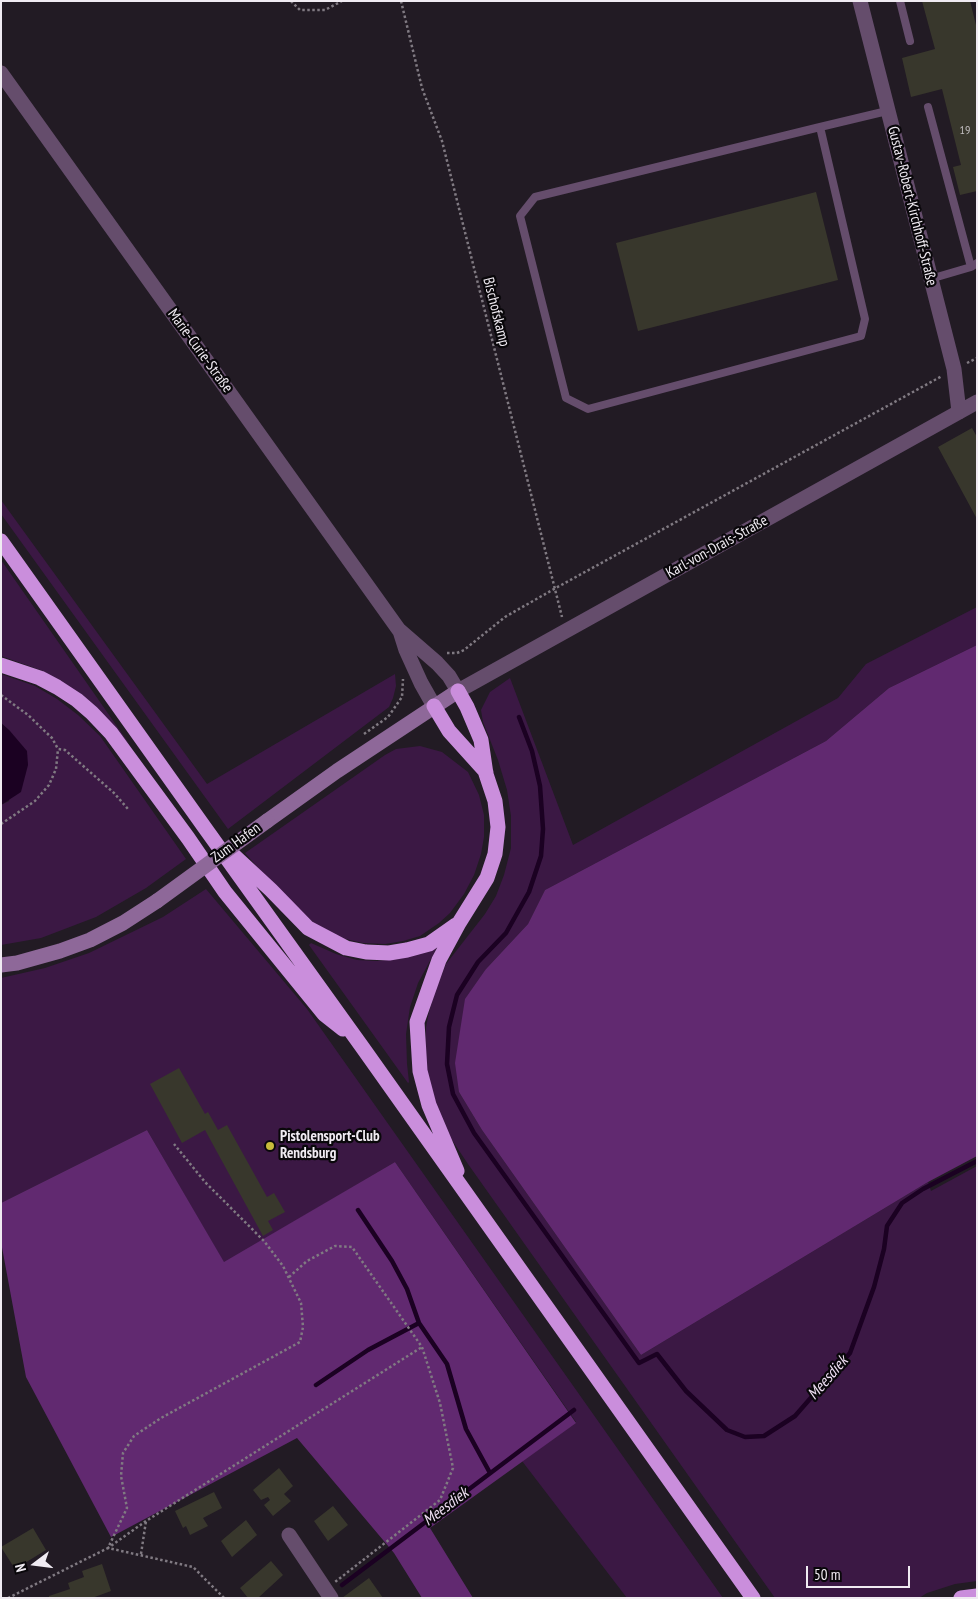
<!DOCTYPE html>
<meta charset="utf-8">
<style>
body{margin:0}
#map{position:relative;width:978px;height:1599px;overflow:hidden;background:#221b24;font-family:"PT Sans Narrow",sans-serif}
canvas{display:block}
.frame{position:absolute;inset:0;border:2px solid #f0ebf2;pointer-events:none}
.north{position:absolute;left:10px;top:1539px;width:50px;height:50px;-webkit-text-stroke:4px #09070a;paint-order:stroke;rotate:255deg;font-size:14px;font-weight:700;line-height:20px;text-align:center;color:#f0ebf2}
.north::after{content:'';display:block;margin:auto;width:18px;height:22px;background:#f0ebf2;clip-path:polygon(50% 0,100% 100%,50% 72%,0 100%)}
.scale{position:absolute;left:806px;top:1566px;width:104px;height:22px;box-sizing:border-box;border:2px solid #f0ebf2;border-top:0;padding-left:6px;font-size:15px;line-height:18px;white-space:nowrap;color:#f0ebf2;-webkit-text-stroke:4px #09070a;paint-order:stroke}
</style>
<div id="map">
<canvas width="978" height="1599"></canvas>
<div class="frame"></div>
<div class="north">N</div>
<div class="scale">50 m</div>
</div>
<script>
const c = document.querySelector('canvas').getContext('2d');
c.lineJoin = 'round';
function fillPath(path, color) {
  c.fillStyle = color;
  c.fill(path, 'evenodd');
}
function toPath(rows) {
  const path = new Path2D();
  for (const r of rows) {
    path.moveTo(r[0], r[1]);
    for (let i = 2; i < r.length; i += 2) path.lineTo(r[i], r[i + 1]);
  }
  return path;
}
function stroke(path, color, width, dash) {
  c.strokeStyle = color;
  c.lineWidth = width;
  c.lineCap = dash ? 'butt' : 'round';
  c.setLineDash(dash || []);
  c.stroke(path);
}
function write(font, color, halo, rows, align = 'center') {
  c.font = font + ' "PT Sans Narrow",sans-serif';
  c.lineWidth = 4.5;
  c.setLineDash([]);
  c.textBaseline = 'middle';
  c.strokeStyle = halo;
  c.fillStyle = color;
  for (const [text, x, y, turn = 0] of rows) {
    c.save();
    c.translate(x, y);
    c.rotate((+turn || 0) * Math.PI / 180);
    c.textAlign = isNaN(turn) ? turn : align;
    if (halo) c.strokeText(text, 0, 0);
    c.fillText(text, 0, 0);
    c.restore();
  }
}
fillPath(toPath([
 [1,500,207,784,395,674,396,686,393,698,389,707,228,829,1,514],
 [1,560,130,745,105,718,43,671,1,656],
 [977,607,977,645,889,688,826,741,545,890,528,924,486,969,459,1092,482,1130,641,1355,928,1182,931,1191,977,1166,977,1581,955,1584,927,1593,919,1598,775,1598,468,1164,450,1137,440,1117,427,1073,425,1049,426,1027,429,1012,435,991,446,964,485,914,496,896,504,875,511,848,511,816,507,790,498,760,483,722,481,710,490,692,510,678,573,845,838,698,866,664],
 [1,674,35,686,57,699,78,715,100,736,186,859,146,888,96,917,41,938,1,945,1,805,9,801,10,731,1,723],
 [420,746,442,752,468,772,479,795,484,815,484,837,481,854,474,875,464,894,450,913,439,923,420,936,403,941,385,944,363,943,337,937,318,927,274,886,245,853,385,755,396,749],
 [206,889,307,1009,723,1598,627,1598,522,1461,576,1422,395,1162,224,1263,147,1130,1,1203,1,978,45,968,89,953,163,917],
 [311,943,336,954,357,960,377,961,399,959,424,952,435,946,437,948,418,983,410,1007,406,1034,407,1064,409,1082,408,1083,309,945]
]), '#3b1844');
fillPath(toPath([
 [977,645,977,1156,928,1182,641,1355,482,1130,459,1092,455,1063,465,999,486,969,528,924,545,890,826,741,889,688],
 [147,1130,224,1262,395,1162,576,1423,430,1528,473,1598,422,1598,394,1553,297,1438,111,1537,26,1377,1,1242,1,1203]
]), '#612970');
fillPath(toPath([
 [1,723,10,731,27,751,28,765,21,792,1,805]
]), '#1b0122');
stroke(toPath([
 [519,717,532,751,540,786,543,829,541,856,529,892,506,933,478,962,457,995,449,1027,447,1064,453,1094,474,1133,639,1363,657,1354,686,1391,727,1430,745,1437,764,1436,795,1416,850,1353,874,1287,884,1249,887,1226,902,1203,923,1189,977,1161],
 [358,1210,392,1261,407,1289,419,1323],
 [316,1385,368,1350,419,1323,447,1364,466,1429,490,1473],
 [342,1585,574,1410]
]), '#1b0122', 4.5);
fillPath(toPath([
 [922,1,970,1,977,29,977,191,960,195,953,167,961,165,942,89,911,97,902,58,935,49],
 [816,192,838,280,638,331,616,243],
 [972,428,977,437,977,519,938,447],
 [179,1068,205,1114,208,1112,218,1130,227,1125,267,1197,274,1193,285,1212,268,1221,273,1230,263,1236,205,1130,182,1143,150,1084],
 [279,1468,293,1486,284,1494,291,1501,273,1516,264,1505,270,1500,268,1497,261,1500,253,1490],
 [214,1492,222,1508,203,1518,208,1526,190,1535,186,1526,183,1528,175,1511],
 [333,1506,348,1525,328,1541,314,1521],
 [246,1520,257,1535,232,1557,221,1541],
 [33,1528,46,1550,15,1569,1,1547],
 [271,1561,283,1575,258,1598,248,1598,240,1588],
 [102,1564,111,1591,92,1598,49,1598,49,1596,70,1589,68,1583,84,1577,82,1571],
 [369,1578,383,1598,342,1598]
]), '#38372c');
stroke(toPath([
 [291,1,300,10,325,10,342,1],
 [401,1,422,88,442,141,562,617],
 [967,363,977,358],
 [447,653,457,653,464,650,505,617,554,589,942,376],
 [1,695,28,715,52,738,58,749,65,750,114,793,128,809],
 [364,734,388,717,402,697,403,679],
 [1,824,35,801,49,785,56,769,58,749],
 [289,1277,307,1261,335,1246,352,1247,422,1347,440,1403,453,1468,440,1500,335,1582],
 [141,1554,146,1521],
 [8,1598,108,1548,127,1508,121,1476,123,1453,134,1436,161,1418,300,1342,303,1327,301,1303,283,1266,264,1241,205,1182,174,1144],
 [224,1598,193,1567,108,1548,146,1521,422,1347]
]), '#807a82', 2.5, [2.5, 2.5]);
stroke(toPath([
 [900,1,910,41],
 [928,107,971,267],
 [820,127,535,197,520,216,566,398,588,409,861,336,865,319,820,127,887,111],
 [930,279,971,267,977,263]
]), '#654d6c', 8);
stroke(toPath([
 [860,1,954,369,959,412],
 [1,73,399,630,437,663,449,676,458,691,977,402],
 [400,631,406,650,421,683,434,706],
 [289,1535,331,1598]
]), '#654d6c', 15);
stroke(toPath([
 [267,821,337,771,458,691],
 [1,965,17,963,60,951,90,940,123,923,157,901]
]), '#8e6899', 15);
stroke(toPath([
 [1,541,205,828,363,1048,753,1598],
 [1,665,40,678,57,687,77,700,92,713,111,733,188,838,225,892,324,1014,343,1029],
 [434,706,449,731,486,772],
 [230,852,271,890,308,928,346,948,366,952,389,953,407,950,429,944,456,925],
 [457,1171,429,1105,420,1071,417,1022,439,960,459,923,487,878,495,854,498,827,495,801,486,774,481,740,467,707,458,691],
 [961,1598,977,1596]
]), '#ca8edc', 15);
stroke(toPath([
 [157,901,267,821]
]), '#8e6899', 15);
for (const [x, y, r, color] of [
 [270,1146,5,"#c8bb3b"]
]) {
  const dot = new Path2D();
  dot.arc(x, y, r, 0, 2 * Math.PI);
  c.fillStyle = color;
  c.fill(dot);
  stroke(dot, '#09070a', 2);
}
write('12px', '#c2bec0', null, [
 ["19",965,131]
]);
write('15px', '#f0ebf2', '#09070a', [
 ["Gustav-Robert-Kirchhoff-Straße",912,206,76],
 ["Bischofskamp",496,312,76],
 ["Marie-Curie-Straße",200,351,54],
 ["Karl-von-Drais-Straße",717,547,-29],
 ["Zum Hafen",236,843,-36]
]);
write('bold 15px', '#f0ebf2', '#09070a', [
 ["Pistolensport-Club",280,1137],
 ["Rendsburg",280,1154]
], 'left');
write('italic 16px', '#eedef2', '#09070a', [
 ["Meesdiek",828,1378,-49],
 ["Meesdiek",446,1507,-37]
]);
</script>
